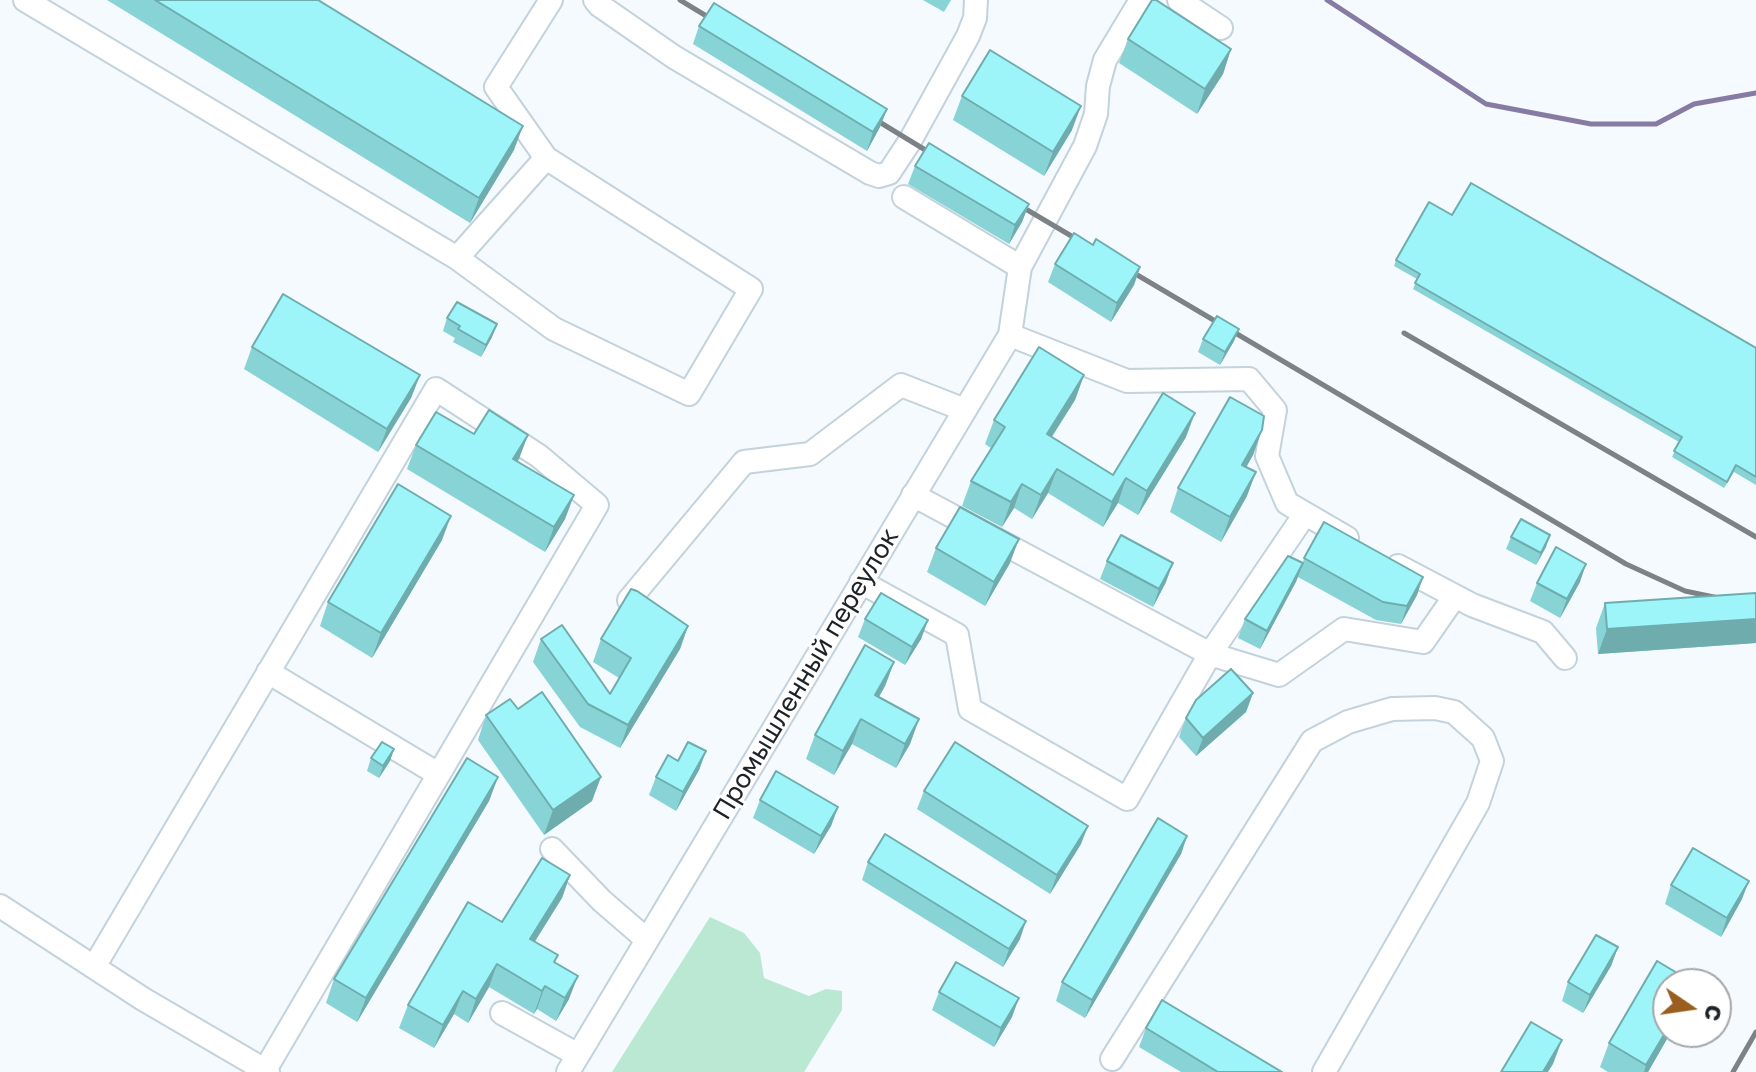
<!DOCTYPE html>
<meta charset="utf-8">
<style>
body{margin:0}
#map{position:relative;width:1756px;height:1072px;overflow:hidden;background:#f4fafe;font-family:"Golos Text",sans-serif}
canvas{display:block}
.north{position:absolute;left:1652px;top:968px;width:80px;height:80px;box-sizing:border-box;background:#fff;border:2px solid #a5a7a8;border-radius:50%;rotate:103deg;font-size:22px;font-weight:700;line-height:32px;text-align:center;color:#1e2326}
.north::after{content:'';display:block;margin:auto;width:28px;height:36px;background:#9a5e1f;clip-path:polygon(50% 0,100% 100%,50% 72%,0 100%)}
</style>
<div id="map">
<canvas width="1756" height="1072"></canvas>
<div class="north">С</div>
</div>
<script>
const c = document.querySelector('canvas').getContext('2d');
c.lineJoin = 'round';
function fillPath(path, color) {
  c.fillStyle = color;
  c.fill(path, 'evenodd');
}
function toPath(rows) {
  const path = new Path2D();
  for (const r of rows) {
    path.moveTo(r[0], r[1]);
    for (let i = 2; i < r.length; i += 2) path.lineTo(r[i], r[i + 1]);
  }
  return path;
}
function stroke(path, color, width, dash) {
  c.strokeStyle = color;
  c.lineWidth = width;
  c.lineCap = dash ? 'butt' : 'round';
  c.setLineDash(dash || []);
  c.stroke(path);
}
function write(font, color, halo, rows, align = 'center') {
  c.font = font + ' "Golos Text",sans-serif';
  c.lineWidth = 6;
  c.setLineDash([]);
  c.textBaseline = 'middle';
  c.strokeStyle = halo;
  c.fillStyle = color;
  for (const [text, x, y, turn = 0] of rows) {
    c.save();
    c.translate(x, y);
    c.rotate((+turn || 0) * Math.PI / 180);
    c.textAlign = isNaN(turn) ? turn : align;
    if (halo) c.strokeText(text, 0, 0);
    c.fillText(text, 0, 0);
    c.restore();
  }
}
fillPath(toPath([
 [710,917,744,933,760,953,764,978,809,996,826,989,842,991,842,1010,804,1072,612,1072]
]), '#bae8d2');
stroke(toPath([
 [1327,0,1486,104,1591,124,1656,124,1694,104,1756,93]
]), '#877aa3', 5);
const minor = toPath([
 [25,0,457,258,546,158,496,87,551,0],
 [595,0,599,5,674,57,870,173,879,176,889,173,910,141,968,36,975,18,976,0],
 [1179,0,1221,28],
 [904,197,1020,267],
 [457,258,554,329,689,394,751,289,546,158],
 [1010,335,1127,381,1249,379,1275,410,1267,456,1287,503,1347,538],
 [913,495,1210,654,1279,675,1344,629,1423,642,1455,596],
 [1398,566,1472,605,1543,632,1565,658],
 [861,582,957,635,970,709,1127,799,1210,654,1305,514],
 [629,600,744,462,810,454,901,385,965,410],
 [268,672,438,774],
 [552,849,602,901,646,939],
 [0,906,143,999,268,1072],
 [94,967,436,389,539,456,597,505,265,1070],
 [502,1013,578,1055],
 [1112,1059,1312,741,1348,722,1392,709,1435,708,1454,712,1483,738,1492,761,1478,803,1324,1072],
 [568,1072,1010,335,1020,267,1085,146,1096,114,1098,86,1105,60,1141,0]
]);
stroke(minor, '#c3d2db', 26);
stroke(minor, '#fff', 22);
stroke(toPath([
 [680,0,723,26],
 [863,112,945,162],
 [1007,198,1090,247],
 [1117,263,1626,564,1685,591,1728,600,1756,603],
 [1404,333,1756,537],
 [1733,1072,1756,1032]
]), '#7c8285', 5);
fillPath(toPath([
 [107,0,318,0,514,150,470,223],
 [923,0,951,0,944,12],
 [699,26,887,109,880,127,867,151,693,44],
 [1128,39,1231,49,1223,74,1197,114,1119,63],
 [962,96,1072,130,1044,176,953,120],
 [915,166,1029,204,1022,222,1009,244,908,184],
 [1452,215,1756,348,1756,485,1734,472,1724,488,1672,457,1679,442,1413,289,1417,279,1394,266,1396,260],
 [1093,245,1140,267,1134,285,1111,322,1048,282,1055,264],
 [447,318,492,337,481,357,453,342,455,338,443,331],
 [1239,329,1234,341,1220,365,1198,352,1203,339],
 [252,347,420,375,411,398,378,452,244,369],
 [1084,375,1075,400,1052,437,1113,475,1186,437,1138,515,1118,503,1103,527,1048,493,1032,519,1014,508,1002,527,962,506,971,481,991,448,985,444,994,420],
 [1262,430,1253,455,1246,467,1247,496,1221,542,1170,512,1178,488],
 [474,434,528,435,517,462,574,495,565,519,545,552,407,469,416,445],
 [1511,537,1546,547,1536,565,1506,549],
 [442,540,372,658,320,626,328,602],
 [936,548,1010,563,985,606,927,572],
 [1304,558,1423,577,1417,595,1401,624,1376,620,1298,577,1260,649,1238,638,1245,619,1303,563],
 [1107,561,1166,582,1153,607,1100,579],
 [1580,582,1560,618,1530,601,1537,583],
 [1756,593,1756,643,1598,654,1596,628,1605,603],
 [865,619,928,620,921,639,905,665,858,637],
 [688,626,680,649,620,748,580,727,533,662,541,639,610,694,619,678,593,662,601,639],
 [894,662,885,686,879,697,919,719,910,744,896,768,852,744,834,775,806,759,815,735],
 [1253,693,1246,712,1196,756,1179,737,1186,718],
 [518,709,592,801,544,835,478,740,486,715],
 [394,749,390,761,379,778,367,771,371,758],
 [706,751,699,770,676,811,649,795,656,777],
 [498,777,489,801,357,1022,326,1003,334,979],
 [924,791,1081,844,1050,894,917,809],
 [760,800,838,807,831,826,814,854,753,818],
 [1187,836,1181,854,1085,1018,1056,1001,1062,982],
 [868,862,1020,939,1003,967,862,880],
 [570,875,562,898,535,941,555,962,569,999,556,1021,537,1009,534,1014,489,987,468,1023,454,1014,434,1048,399,1028,408,1005,502,922],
 [1671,885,1742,899,1721,937,1665,904],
 [1618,947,1611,966,1583,1013,1562,1001,1568,982],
 [939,992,1012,1017,994,1047,932,1010],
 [1146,1028,1282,1072,1181,1072,1139,1047],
 [1671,1032,1648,1072,1608,1072,1600,1067,1609,1043]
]), '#88d3d6');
fillPath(toPath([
 [1231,49,1223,74,1197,114,1205,89],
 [1081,106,1072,130,1044,176,1053,152],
 [887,109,880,127,867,151,873,132],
 [523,126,514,150,470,223,479,198],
 [1029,204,1022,222,1009,244,1015,225],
 [1140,267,1134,285,1111,322,1117,303],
 [497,324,492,337,481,357,486,345],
 [1239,329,1234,341,1220,365,1225,352],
 [420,375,411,398,378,452,387,429],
 [1084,375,1075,400,1038,458,1047,434],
 [1195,413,1186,437,1138,515,1147,491],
 [1262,430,1253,455,1234,489,1242,465],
 [528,435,519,459,504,483,513,459],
 [1057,469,1048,493,1032,519,1041,495],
 [1256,472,1247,496,1221,542,1230,517],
 [1126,478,1118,503,1103,527,1112,502],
 [1022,484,1014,508,1002,527,1011,502],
 [574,495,565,519,545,552,554,527],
 [451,516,442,540,372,658,381,633],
 [1550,535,1546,547,1536,565,1541,553],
 [1019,539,1010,563,985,606,994,582],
 [1173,563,1166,582,1153,607,1159,589],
 [1303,563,1296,582,1260,649,1267,631],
 [1586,564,1580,582,1560,618,1567,599],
 [1423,577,1417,595,1401,624,1407,606],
 [1756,619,1756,643,1598,654,1607,629],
 [928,620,921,639,905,665,912,647],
 [688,626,680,649,620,748,628,725],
 [894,662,885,686,866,719,875,695],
 [1253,693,1246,712,1196,756,1203,738],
 [861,719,852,744,834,775,843,751],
 [919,719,910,744,896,768,905,744],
 [394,749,390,761,379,778,383,766],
 [706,751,699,770,676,811,683,792],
 [498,777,489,801,357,1022,366,998],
 [601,777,592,801,544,835,553,810],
 [838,807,831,826,814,854,821,836],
 [1088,826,1081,844,1050,894,1057,875],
 [1187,836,1181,854,1085,1018,1092,1000],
 [570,875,562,898,522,962,530,939],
 [1749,881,1742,899,1721,937,1727,918],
 [1026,921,1020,939,1003,967,1009,949],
 [1618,947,1611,966,1583,1013,1590,995],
 [497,964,489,987,468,1023,476,999],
 [578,976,569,999,556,1021,565,998],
 [545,986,537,1009,534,1014,542,991],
 [463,991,454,1014,434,1048,443,1025],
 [1019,998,1012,1017,994,1047,1001,1028],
 [1668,1028,1668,1032,1671,1032,1648,1072,1644,1072,1646,1065],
 [1562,1040,1553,1064,1548,1072,1543,1072]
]), '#6facae');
const building = toPath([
 [155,0,318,0,523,126,479,198,155,0],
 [1152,0,1156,0,1231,49,1205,89,1128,39,1152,0],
 [714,3,887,109,873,132,699,26,714,3],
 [990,50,1081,106,1053,152,962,96,990,50],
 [929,143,1029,204,1015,225,915,166,929,143],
 [1471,183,1756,348,1756,477,1736,465,1727,482,1674,451,1682,437,1415,283,1420,274,1396,260,1429,202,1452,215,1471,183],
 [1074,233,1093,245,1096,239,1140,267,1117,303,1055,264,1074,233],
 [283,294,420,375,387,429,252,347,283,294],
 [457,302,497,324,486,345,458,329,460,326,447,318,457,302],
 [1217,316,1239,329,1225,352,1203,339,1217,316],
 [1039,347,1084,375,1047,434,1113,475,1163,393,1195,413,1147,491,1126,478,1112,502,1057,469,1041,495,1022,484,1011,502,971,481,1005,427,994,420,1039,347],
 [1230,397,1264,416,1262,430,1242,465,1256,472,1230,517,1178,488,1230,397],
 [489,410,528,435,513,459,574,495,554,527,416,445,436,412,474,434,489,410],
 [398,484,451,516,381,633,328,602,398,484],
 [960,507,1019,539,994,582,936,548,960,507],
 [1521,519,1550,535,1541,553,1511,537,1521,519],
 [1324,522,1423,577,1407,606,1383,602,1304,558,1324,522],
 [1121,535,1173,563,1159,589,1107,561,1121,535],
 [1556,547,1586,564,1567,599,1537,583,1556,547],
 [1288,556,1303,563,1267,631,1245,619,1288,556],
 [631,589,637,591,688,626,628,725,588,704,541,639,562,625,610,694,631,658,601,639,631,589],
 [881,593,928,620,912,647,865,619,881,593],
 [1756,593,1756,619,1607,629,1605,603,1756,593],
 [865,645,894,662,875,695,919,719,905,744,861,719,843,751,815,735,865,645],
 [1231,669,1253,693,1203,738,1186,718,1196,700,1231,669],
 [542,692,601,777,553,810,486,715,510,699,518,709,542,692],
 [382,742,394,749,383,766,371,758,382,742],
 [688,742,706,751,683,792,656,777,668,755,678,761,688,742],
 [955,742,1088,826,1057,875,924,791,955,742],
 [467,758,498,777,366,998,334,979,467,758],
 [776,771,838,807,821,836,760,800,776,771],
 [1158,818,1187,836,1092,1000,1062,982,1158,818],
 [885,834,1026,921,1009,949,868,862,885,834],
 [1693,848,1749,881,1727,918,1671,885,1693,848],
 [542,858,570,875,530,939,558,955,554,962,578,976,565,998,545,986,542,991,497,964,476,999,463,991,443,1025,408,1005,468,902,502,922,542,858],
 [1596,935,1618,947,1590,995,1568,982,1596,935],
 [1657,961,1694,983,1694,984,1668,984,1668,1028,1646,1065,1609,1043,1657,961],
 [956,962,1019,998,1001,1028,939,992,956,962],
 [1162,1000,1282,1072,1218,1072,1146,1028,1162,1000],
 [1531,1022,1562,1040,1543,1072,1501,1072,1531,1022]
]);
fillPath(building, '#9ef5f9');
stroke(building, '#6facae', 2);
write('26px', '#1e2326', '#fff', [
 ["Промышленный переулок",806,674,-59]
]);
</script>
